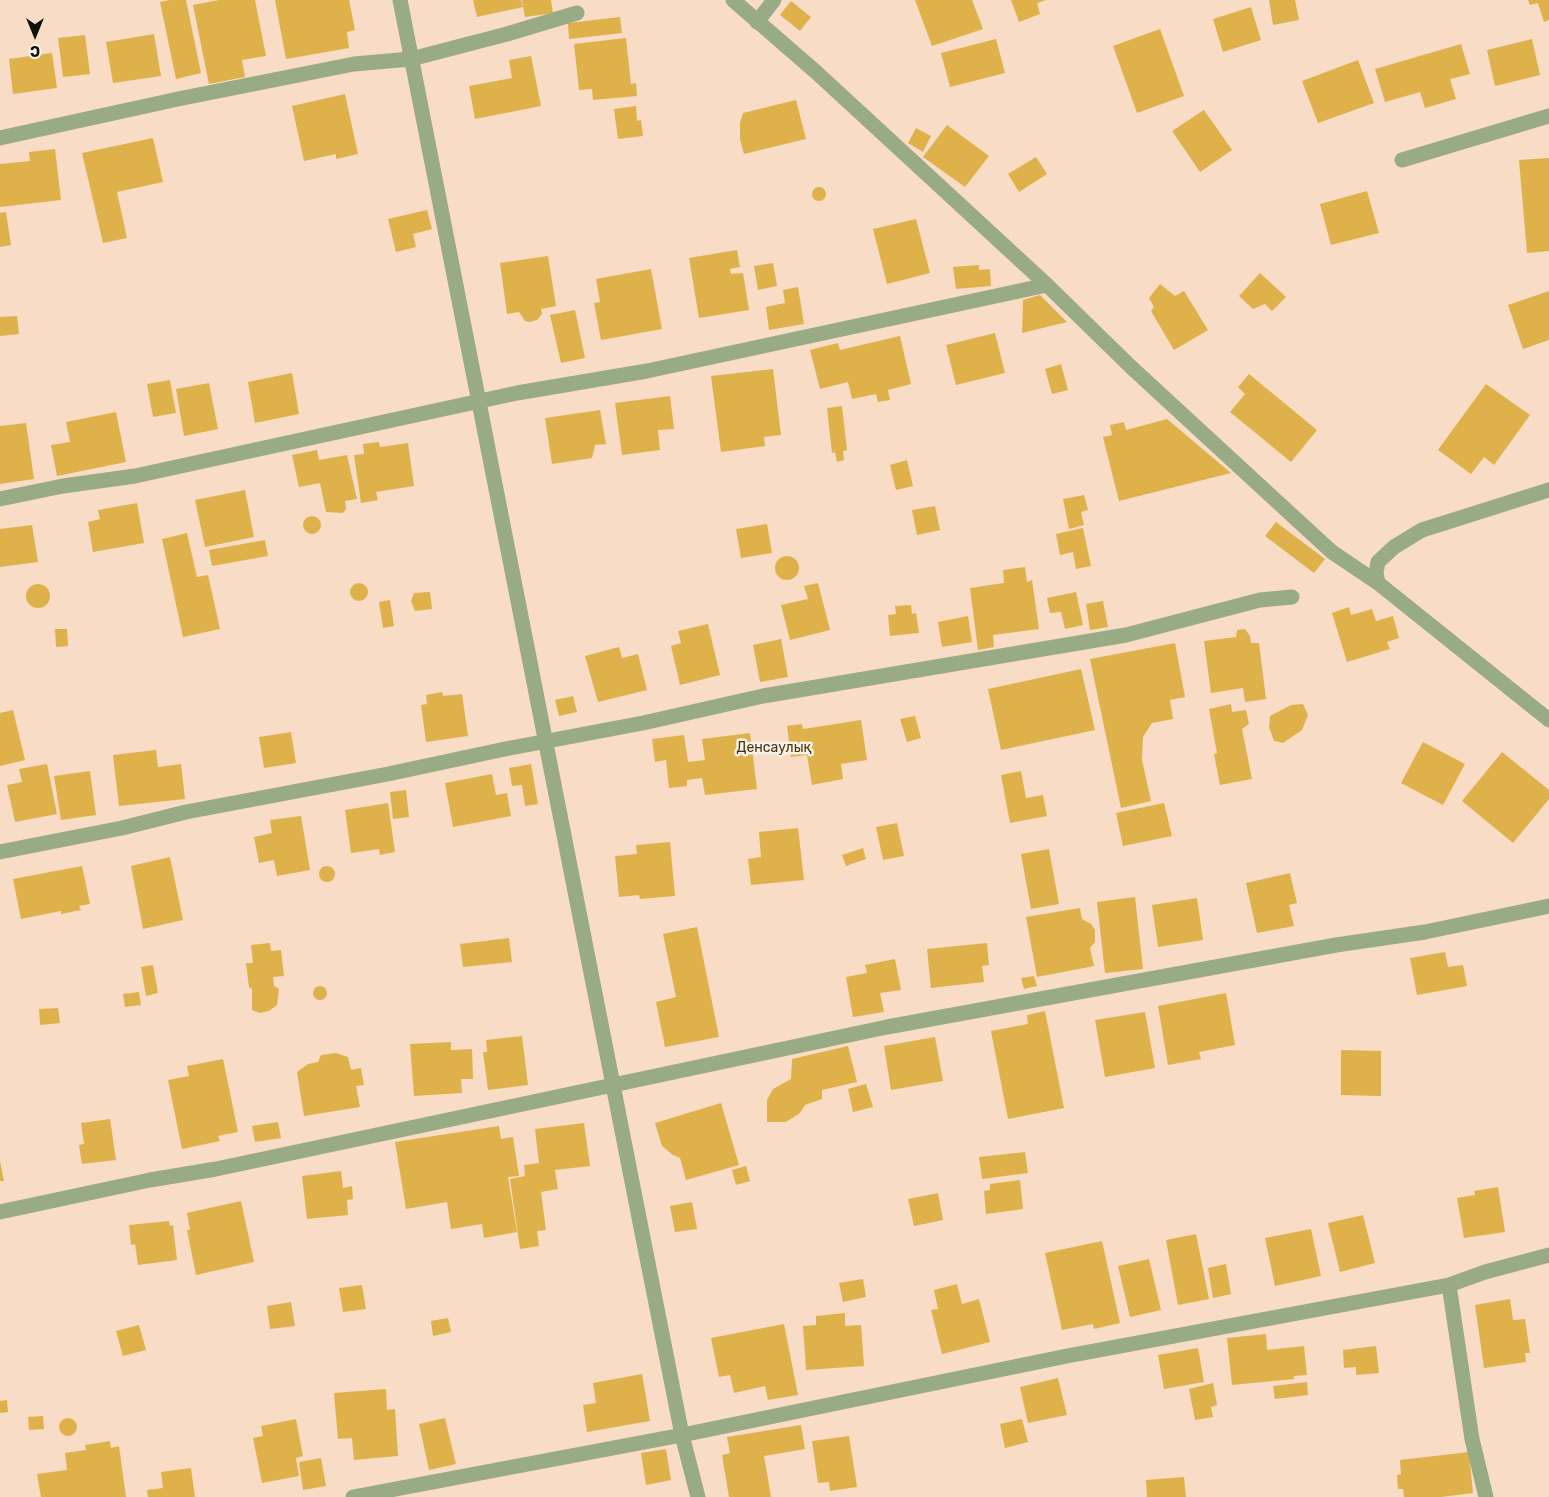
<!DOCTYPE html>
<meta charset="utf-8">
<style>
body{margin:0}
#map{position:relative;width:1549px;height:1497px;overflow:hidden;background:#f3f3e6;font-family:Rubik,sans-serif}
canvas{display:block}
.north{position:absolute;left:10px;top:10px;width:50px;height:50px;-webkit-text-stroke:4px #f3f3e6;paint-order:stroke;rotate:180deg;font-size:14px;font-weight:700;line-height:20px;text-align:center;color:#11110d}
.north::after{content:'';display:block;margin:auto;width:18px;height:22px;background:#11110d;clip-path:polygon(50% 0,100% 100%,50% 72%,0 100%)}
</style>
<div id="map">
<canvas width="1549" height="1497"></canvas>
<div class="north">С</div>
</div>
<script>
const c = document.querySelector('canvas').getContext('2d');
c.lineJoin = 'round';
function fillPath(path, color) {
  c.fillStyle = color;
  c.fill(path, 'evenodd');
}
function toPath(rows) {
  const path = new Path2D();
  for (const r of rows) {
    if (r.length === 3) {
      path.moveTo(r[0] + r[2], r[1]);
      path.arc(r[0], r[1], r[2], 0, 2 * Math.PI);
      continue;
    }
    path.moveTo(r[0], r[1]);
    for (let i = 2; i < r.length; i += 2) path.lineTo(r[i], r[i + 1]);
  }
  return path;
}
function stroke(path, color, width, dash) {
  c.strokeStyle = color;
  c.lineWidth = width;
  c.lineCap = dash ? 'butt' : 'round';
  c.setLineDash(dash || []);
  c.stroke(path);
}
function write(font, color, halo, rows, align = 'center') {
  c.font = font + ' Rubik,sans-serif';
  c.lineWidth = 5;
  c.setLineDash([]);
  c.textBaseline = 'middle';
  c.strokeStyle = halo;
  c.fillStyle = color;
  for (const [text, x, y, turn = 0] of rows) {
    c.save();
    c.translate(x, y);
    c.rotate((+turn || 0) * Math.PI / 180);
    c.textAlign = isNaN(turn) ? turn : align;
    if (halo) c.strokeText(text, 0, 0);
    c.fillText(text, 0, 0);
    c.restore();
  }
}
fillPath(toPath([
 [0,0,1549,0,1549,1497,0,1497]
]), '#f8dcc5');
fillPath(toPath([
 [170,0,186,0,201,73,176,79,160,2],
 [219,0,255,0,266,56,242,60,245,77,209,84,193,5],
 [275,0,349,0,355,30,347,32,349,48,286,59],
 [473,0,521,0,523,7,477,17],
 [522,0,551,0,553,13,525,17],
 [915,0,972,0,983,29,932,46],
 [1011,0,1046,0,1037,3,1040,14,1019,22],
 [1269,0,1295,0,1299,20,1273,25],
 [1528,0,1549,0,1549,20,1544,22,1538,3,1530,5],
 [791,1,811,17,800,31,780,15],
 [1251,7,1261,40,1223,52,1213,19],
 [620,17,622,33,569,39,568,23],
 [1160,29,1184,96,1137,113,1113,46],
 [154,34,161,76,113,83,106,42],
 [85,35,90,74,63,77,58,38],
 [626,38,631,84,636,83,637,96,593,100,592,89,579,90,574,44],
 [996,39,1005,73,950,87,941,53],
 [1532,39,1540,75,1495,86,1487,50],
 [1461,44,1470,74,1450,79,1456,99,1425,108,1420,92,1385,102,1375,69],
 [52,53,57,88,13,94,9,59],
 [531,56,541,106,475,119,469,86,512,78,509,60],
 [1358,60,1374,103,1318,123,1302,81],
 [345,94,358,154,336,159,336,154,304,161,292,106],
 [796,100,806,139,744,154,740,139,740,123,743,113],
 [636,106,637,121,641,120,643,136,618,139,614,109],
 [1204,110,1232,150,1200,172,1172,131],
 [947,125,989,156,965,187,923,157],
 [916,128,931,136,923,152,908,143],
 [153,138,163,182,117,192,127,238,103,243,82,153],
 [55,149,61,200,0,207,0,164,30,161,29,152],
 [1036,157,1047,174,1019,192,1008,174],
 [1549,158,1549,251,1527,253,1519,160],
 [819,194,7],
 [1367,191,1379,233,1331,245,1320,204],
 [427,210,432,229,413,234,416,247,396,252,388,219],
 [6,212,11,245,0,247,0,213],
 [916,219,930,273,887,284,873,229],
 [737,250,740,267,730,269,731,274,743,273,749,310,699,318,689,258],
 [548,256,556,306,541,309,542,314,537,320,530,322,525,321,519,312,507,314,500,263],
 [773,263,777,286,758,290,754,266],
 [979,265,979,270,990,269,991,286,956,289,953,267],
 [651,269,662,329,601,340,594,303,600,302,596,279],
 [1260,273,1286,297,1272,311,1265,304,1253,309,1239,296],
 [1160,284,1175,296,1184,291,1208,330,1174,350,1151,311,1154,307,1149,298],
 [798,287,804,324,769,330,766,307,785,303,783,290],
 [1549,291,1549,340,1523,349,1508,305],
 [1040,295,1067,322,1022,333,1023,300],
 [575,310,585,358,561,363,550,315],
 [17,316,19,334,0,336,0,317],
 [995,333,1005,373,956,385,946,345],
 [900,336,911,384,888,390,890,400,878,402,876,394,852,399,848,382,820,389,810,350,838,343,840,350],
 [1061,364,1068,390,1052,394,1045,369],
 [773,369,781,435,764,437,765,446,721,452,711,376],
 [292,373,299,414,255,423,248,382],
 [1249,374,1317,430,1291,462,1230,412,1245,394,1238,387],
 [170,380,176,413,153,417,147,384],
 [209,383,218,429,184,436,176,389],
 [1486,384,1530,415,1494,465,1484,457,1471,474,1438,450],
 [670,396,674,429,658,430,660,450,622,455,615,403],
 [842,406,847,450,843,451,844,460,837,462,835,452,832,453,827,408],
 [600,410,606,444,595,445,592,458,552,464,545,418],
 [116,412,126,462,57,476,51,445,70,442,66,422],
 [1167,419,1231,473,1119,501,1103,437,1112,435,1110,425,1124,422,1126,430],
 [26,423,34,479,0,484,0,426],
 [379,442,380,447,408,443,414,486,376,492,378,500,361,503,354,455,364,454,363,444],
 [317,450,319,460,347,455,357,499,345,501,346,509,343,513,326,512,320,483,299,487,292,455],
 [907,460,913,486,896,490,890,465],
 [245,490,254,537,205,547,195,500],
 [1084,495,1088,510,1081,512,1084,525,1069,529,1063,499],
 [137,503,144,543,93,552,88,522,100,519,98,510],
 [935,506,940,530,917,535,912,510],
 [312,525,9],
 [1276,522,1325,559,1314,573,1265,536],
 [767,524,772,553,741,558,736,529],
 [32,525,38,562,0,567,0,529],
 [1083,528,1091,566,1076,569,1073,552,1060,555,1056,534],
 [187,533,197,577,208,575,220,629,183,637,162,539],
 [265,540,268,556,212,566,209,550],
 [787,568,12],
 [1025,567,1027,582,1032,580,1039,629,993,635,994,647,978,650,970,588,1004,583,1003,570],
 [359,592,9],
 [818,583,830,630,790,640,781,605,808,599,804,586],
 [38,596,12],
 [430,592,432,609,415,611,411,601,414,593],
 [1076,592,1083,625,1065,629,1061,612,1050,613,1047,598],
 [390,600,394,626,383,628,379,602],
 [1103,601,1108,627,1090,630,1086,604],
 [911,605,912,614,916,613,919,633,890,636,888,615,896,614,895,606],
 [1349,607,1351,615,1372,609,1376,621,1393,616,1399,638,1387,642,1390,649,1347,662,1332,613],
 [968,616,972,642,942,647,938,622],
 [708,624,720,675,680,685,671,646,681,643,678,631],
 [55,629,67,629,68,646,56,647],
 [1245,629,1250,636,1251,643,1259,643,1266,699,1245,702,1243,688,1211,693,1204,641,1236,637,1237,630],
 [781,639,788,677,760,682,753,645],
 [1175,643,1185,697,1170,700,1173,719,1152,723,1143,737,1142,760,1151,801,1121,808,1090,659],
 [619,647,622,658,638,654,647,690,598,702,585,656],
 [1081,669,1095,730,1001,750,988,689],
 [442,692,443,696,462,694,468,736,426,742,421,705,427,704,426,695],
 [573,696,577,712,559,716,555,700],
 [1231,704,1232,712,1246,710,1249,724,1242,729,1252,779,1220,785,1214,754,1217,753,1209,709],
 [1303,704,1308,715,1302,730,1283,743,1274,741,1269,727,1270,716,1291,705],
 [13,710,25,760,0,766,0,713],
 [915,716,921,738,907,742,900,719],
 [861,720,867,760,841,764,843,779,812,785,807,755,791,757,787,726,802,724,803,729],
 [291,732,296,763,264,768,259,737],
 [750,733,757,789,705,795,702,778,687,780,687,786,669,788,666,760,655,762,652,739,684,735,688,762,705,760,702,739],
 [1423,742,1465,764,1443,805,1401,783],
 [156,750,158,767,181,764,185,799,119,806,113,755],
 [1502,752,1549,790,1549,799,1513,843,1462,801],
 [47,764,57,814,15,822,7,785,22,782,19,769],
 [531,764,538,804,525,806,522,785,512,786,509,768],
 [90,771,96,815,61,820,54,776],
 [1021,771,1026,798,1043,795,1047,816,1010,823,1001,775],
 [492,774,496,795,507,793,511,816,453,827,445,783],
 [406,790,409,817,393,819,390,792],
 [388,803,395,852,380,855,379,849,351,853,345,810],
 [1164,803,1172,836,1123,846,1116,813],
 [301,816,310,870,277,876,274,860,259,863,254,837,272,833,270,820],
 [897,823,904,856,883,860,876,827],
 [798,828,804,880,751,885,748,859,761,857,759,832],
 [670,842,675,896,640,899,639,895,619,897,615,856,637,854,636,845],
 [863,848,866,859,846,866,842,855],
 [1049,849,1059,904,1031,909,1021,854],
 [170,857,183,920,143,929,131,866],
 [327,874,8],
 [82,866,90,904,79,906,81,910,61,914,61,911,21,919,13,879],
 [1290,873,1297,903,1289,905,1294,926,1257,933,1246,883],
 [1135,897,1143,969,1105,973,1097,902],
 [1197,898,1203,940,1158,947,1152,905],
 [1080,908,1082,919,1091,924,1095,930,1095,942,1090,948,1094,966,1037,977,1026,917],
 [697,927,719,1037,665,1047,656,1002,676,997,663,934],
 [509,938,512,962,463,967,460,944],
 [270,943,271,951,281,950,284,976,273,977,274,986,279,989,277,1005,269,1011,260,1013,252,1010,252,989,249,987,246,963,253,963,251,945],
 [987,943,989,965,982,966,984,982,931,988,927,949],
 [1445,952,1448,967,1463,965,1467,986,1417,995,1410,958],
 [895,959,901,990,880,993,884,1012,853,1017,846,977,867,973,865,965],
 [153,965,158,993,146,996,141,967],
 [1034,976,1037,986,1024,989,1021,978],
 [320,993,7],
 [139,992,141,1005,125,1007,123,994],
 [1226,993,1235,1045,1199,1052,1201,1059,1168,1065,1158,1006],
 [58,1008,60,1023,40,1025,39,1009],
 [1045,1011,1064,1108,1008,1119,991,1031,1028,1024,1027,1015],
 [1145,1012,1155,1068,1105,1077,1095,1020],
 [522,1036,528,1085,488,1090,483,1052,487,1052,486,1040],
 [935,1037,943,1081,891,1090,884,1046],
 [451,1042,451,1050,472,1049,473,1079,461,1079,462,1093,414,1096,410,1044],
 [848,1046,857,1082,822,1090,822,1099,805,1105,800,1113,786,1122,767,1122,767,1100,773,1089,791,1079,792,1059],
 [1341,1050,1381,1051,1381,1096,1341,1095],
 [336,1053,348,1057,351,1070,361,1068,364,1085,356,1086,360,1107,304,1116,297,1072,308,1064,318,1062,321,1055],
 [223,1059,238,1132,218,1136,220,1141,182,1149,168,1080,189,1076,187,1066],
 [866,1084,873,1107,853,1112,848,1089],
 [721,1103,739,1165,686,1180,680,1158,673,1155,662,1146,655,1123],
 [110,1119,116,1160,82,1164,79,1145,84,1144,81,1123],
 [278,1122,281,1138,255,1142,252,1126],
 [584,1123,590,1166,555,1170,558,1189,541,1192,546,1230,537,1231,539,1246,520,1249,510,1179,525,1176,524,1165,539,1163,535,1129],
 [499,1126,501,1139,513,1137,519,1176,508,1177,517,1232,484,1238,482,1224,451,1229,447,1202,406,1209,395,1142],
 [1025,1152,1028,1173,982,1179,979,1157],
 [0,1161,4,1181,0,1181],
 [746,1166,750,1181,736,1185,732,1170],
 [341,1171,343,1188,352,1186,353,1199,347,1200,348,1215,307,1219,302,1176],
 [1020,1180,1023,1209,986,1214,984,1191,990,1190,990,1184],
 [1498,1187,1505,1232,1464,1238,1457,1198,1475,1195,1474,1191],
 [938,1193,943,1220,914,1226,908,1199],
 [241,1201,254,1262,196,1275,187,1230,190,1230,187,1213],
 [692,1202,697,1229,675,1232,670,1206],
 [1363,1215,1375,1263,1340,1272,1328,1223],
 [169,1221,170,1226,173,1225,177,1260,138,1265,135,1244,131,1245,129,1225],
 [1311,1229,1321,1276,1275,1286,1265,1238],
 [1196,1234,1209,1299,1178,1305,1166,1240],
 [1102,1241,1120,1323,1094,1329,1093,1324,1062,1330,1045,1253],
 [1149,1259,1161,1310,1130,1317,1118,1266],
 [1226,1264,1231,1294,1213,1298,1208,1268],
 [863,1279,866,1297,843,1302,839,1283],
 [957,1284,962,1304,979,1299,990,1342,942,1354,931,1310,938,1309,934,1290],
 [362,1285,366,1309,343,1312,339,1288],
 [1510,1299,1513,1320,1525,1319,1530,1353,1525,1353,1526,1362,1484,1368,1475,1305],
 [291,1302,295,1326,270,1329,267,1306],
 [845,1313,845,1326,861,1325,864,1366,806,1370,803,1326,816,1325,816,1316],
 [448,1318,451,1332,433,1336,431,1321],
 [784,1324,798,1395,768,1400,765,1386,734,1393,730,1375,719,1377,711,1338],
 [139,1325,146,1350,123,1356,116,1331],
 [1266,1334,1267,1350,1304,1346,1307,1375,1294,1376,1294,1379,1232,1385,1227,1338],
 [1376,1346,1379,1373,1356,1375,1356,1367,1344,1368,1343,1350],
 [1198,1348,1204,1382,1164,1389,1158,1355],
 [642,1374,650,1421,587,1432,583,1405,596,1403,593,1383],
 [1058,1378,1067,1415,1028,1423,1020,1387],
 [1307,1382,1308,1395,1275,1399,1273,1386],
 [1213,1383,1217,1405,1211,1407,1213,1417,1195,1420,1189,1389],
 [386,1389,387,1410,395,1409,398,1456,354,1460,352,1438,338,1439,334,1393],
 [7,1400,8,1412,0,1413,0,1401],
 [43,1416,44,1429,29,1430,28,1417],
 [445,1418,456,1464,429,1470,419,1424],
 [68,1427,9],
 [296,1419,303,1456,296,1458,299,1476,262,1483,253,1438,263,1436,261,1426],
 [1022,1419,1028,1442,1005,1448,1000,1424],
 [801,1425,805,1449,764,1456,771,1497,729,1497,722,1455,730,1453,727,1437],
 [849,1436,857,1487,830,1491,829,1482,818,1483,812,1441],
 [110,1441,111,1448,119,1446,126,1497,41,1497,37,1474,67,1470,65,1453,86,1450,85,1445],
 [666,1449,671,1480,646,1485,641,1453],
 [1469,1452,1473,1493,1441,1497,1404,1497,1403,1489,1398,1489,1397,1475,1401,1474,1400,1460],
 [321,1458,326,1486,303,1490,299,1462],
 [191,1468,195,1497,148,1497,147,1490,163,1488,161,1472],
 [1184,1477,1186,1497,1147,1497,1146,1480]
]), '#deb14b');
stroke(toPath([
 [400,0,646,1253,682,1435,698,1497],
 [733,0,816,72,1047,285,1131,367,1296,519,1332,552,1378,583],
 [757,22,774,0],
 [0,138,178,99,354,64,411,59,507,34,577,13],
 [1402,160,1549,116],
 [1549,490,1422,530,1394,547,1378,562,1376,573,1378,583,1549,720],
 [0,499,63,486,135,476,517,393,647,371,1047,285],
 [0,852,122,828,186,812,388,774,505,749,643,723,763,696,1126,635,1260,600,1292,597],
 [0,1212,150,1180,216,1169,887,1027,1336,945,1425,932,1549,906],
 [1449,1285,1472,1439,1486,1497],
 [353,1497,682,1435,1067,1356,1449,1285,1485,1272,1549,1255]
]), '#99ab85', 15);
write('14px', '#4e2f0f', '#f3f3e6', [
 ["Денсаулық",774,748]
]);
</script>
